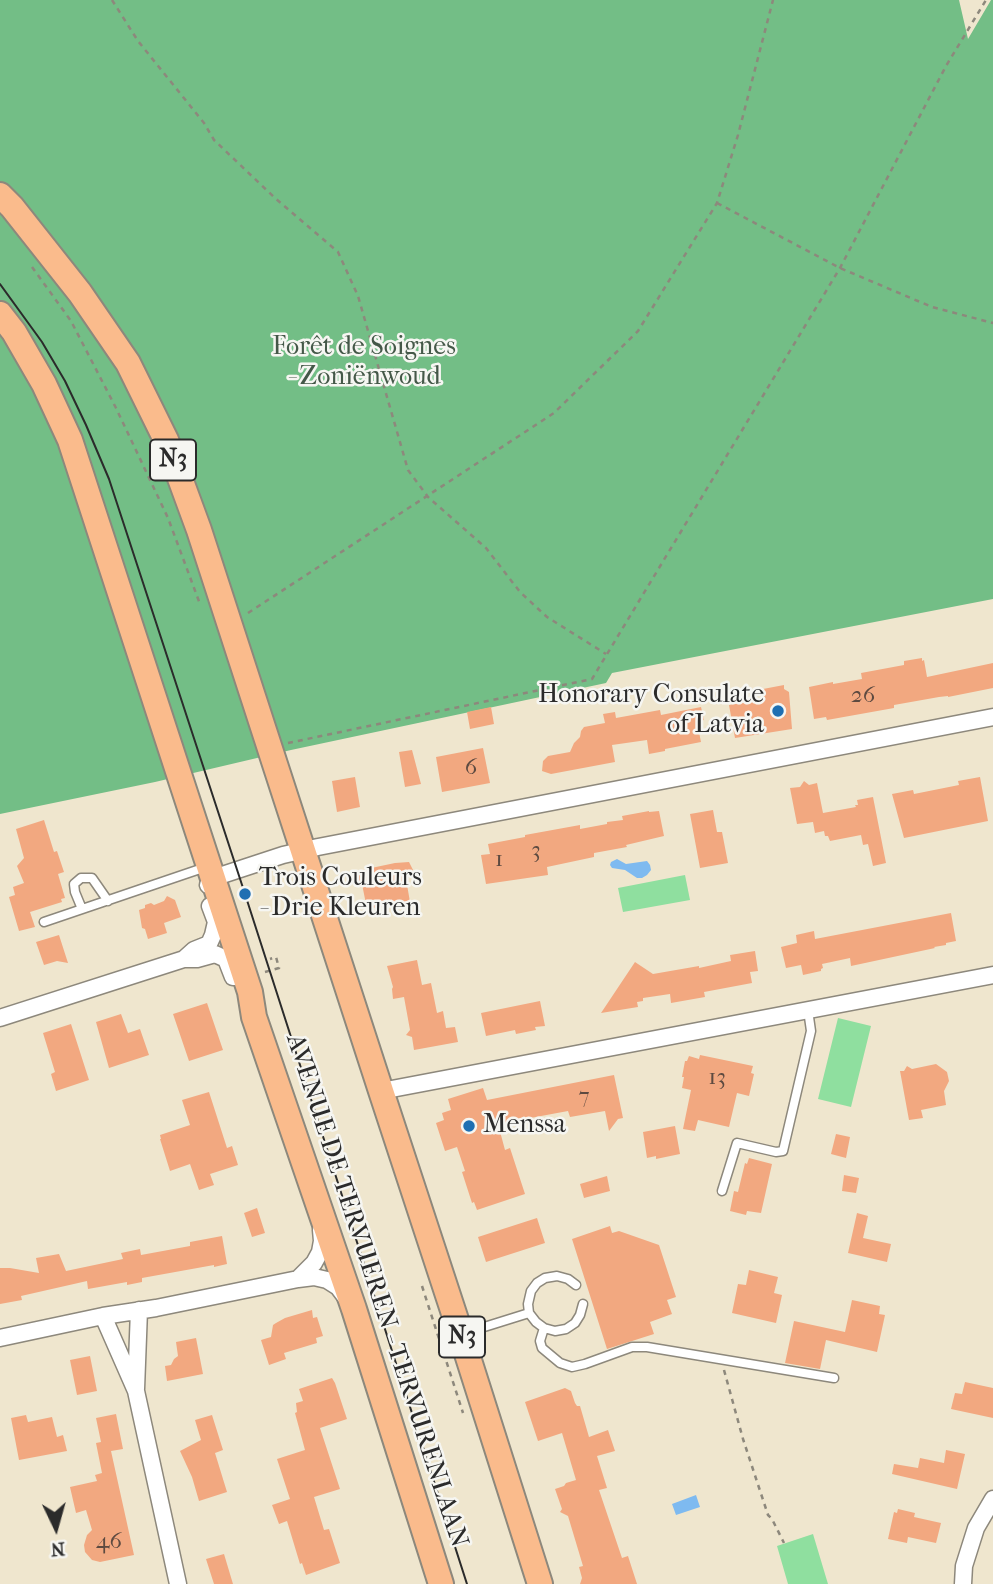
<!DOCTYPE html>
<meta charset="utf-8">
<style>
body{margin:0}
#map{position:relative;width:993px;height:1584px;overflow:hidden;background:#efe6ce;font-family:"IM FELL French Canon",serif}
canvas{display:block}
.north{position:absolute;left:21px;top:1493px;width:70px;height:70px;-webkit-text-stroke:5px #f6f6f2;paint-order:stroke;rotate:175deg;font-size:19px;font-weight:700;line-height:28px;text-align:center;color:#2b2b2b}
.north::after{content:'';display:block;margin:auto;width:24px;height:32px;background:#2b2b2b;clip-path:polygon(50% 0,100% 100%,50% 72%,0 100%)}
</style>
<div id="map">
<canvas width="993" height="1584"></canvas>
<div class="north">N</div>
</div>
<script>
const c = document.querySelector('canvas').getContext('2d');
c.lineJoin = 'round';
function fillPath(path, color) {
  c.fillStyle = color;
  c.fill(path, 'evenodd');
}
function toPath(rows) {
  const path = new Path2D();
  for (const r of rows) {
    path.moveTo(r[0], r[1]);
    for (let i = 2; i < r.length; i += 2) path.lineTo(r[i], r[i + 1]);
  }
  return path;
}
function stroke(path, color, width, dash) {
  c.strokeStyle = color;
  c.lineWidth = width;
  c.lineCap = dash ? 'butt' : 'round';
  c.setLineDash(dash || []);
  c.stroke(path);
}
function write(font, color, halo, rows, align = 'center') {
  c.font = font + ' "IM FELL French Canon",serif';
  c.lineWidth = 5;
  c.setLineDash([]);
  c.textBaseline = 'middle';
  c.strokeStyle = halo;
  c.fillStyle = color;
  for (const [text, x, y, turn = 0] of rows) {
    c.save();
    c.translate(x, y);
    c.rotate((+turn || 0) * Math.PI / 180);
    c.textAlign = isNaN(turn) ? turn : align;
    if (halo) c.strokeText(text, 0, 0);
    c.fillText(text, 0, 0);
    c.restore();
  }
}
fillPath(toPath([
 [685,875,690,900,623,912,618,888],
 [838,1018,871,1026,851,1107,818,1099],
 [813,1534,828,1584,788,1584,777,1546]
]), '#8fdf9f');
fillPath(toPath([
 [0,0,959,0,968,39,991,0,993,0,993,599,612,673,606,683,291,750,155,782,0,814]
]), '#73be86');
fillPath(toPath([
 [617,859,626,864,647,861,650,865,651,870,647,875,642,878,637,878,625,870,612,868,610,865,611,862],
 [696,1495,700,1507,676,1515,672,1504]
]), '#7ebaf0');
fillPath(toPath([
 [922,658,922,661,924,660,927,677,993,663,993,688,948,697,948,696,939,697,894,705,894,708,827,720,826,717,814,719,809,687,833,682,833,684,862,679,861,673,904,665,904,661],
 [784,685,784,689,789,692,792,729,735,738,729,705,764,698,763,689],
 [491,707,494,724,470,729,467,712],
 [701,707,704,720,697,722,701,742,665,749,665,751,649,754,647,740,612,745,615,762,551,774,542,771,543,761,548,756,570,752,574,743,580,737,581,731,584,727,605,723,603,714,615,712,616,718,660,710,661,715],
 [483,748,490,783,442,792,436,757],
 [412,750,421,784,405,787,399,752],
 [355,777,360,807,337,812,332,781],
 [980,777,988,821,904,838,892,794,913,790,914,794,959,785,958,781],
 [804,781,809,785,817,783,823,813,856,807,855,805,858,805,857,800,873,797,886,863,873,866,868,844,863,845,861,835,830,841,828,836,825,836,824,831,815,833,813,822,797,824,790,788,800,787],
 [713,810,717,832,722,832,728,863,700,868,690,814],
 [649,811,649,812,659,811,664,836,626,845,627,847,594,853,594,857,547,867,548,875,486,884,481,855,490,854,488,844,525,837,525,835,580,825,580,829,607,824,607,822,623,820,622,816],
 [44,820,54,852,57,851,64,872,58,874,65,898,61,899,62,902,30,912,35,927,19,931,9,897,15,895,13,887,24,883,17,866,24,858,16,829],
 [409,862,413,870,412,876,406,879,410,902,367,909,362,884,360,884,357,871,395,863],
 [167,896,175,900,181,917,164,923,167,933,148,939,145,929,142,928,139,910,145,908,145,905,151,903,154,905,164,901],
 [951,913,956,941,946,943,946,945,934,947,935,948,851,966,850,958,822,964,823,968,821,969,821,971,803,975,801,965,786,968,781,947,797,943,796,935,814,931,815,939],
 [59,935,68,963,57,961,44,965,36,942],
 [755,951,758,971,750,972,752,983,704,992,705,997,671,1003,670,994,643,998,643,1001,637,1002,638,1007,601,1013,635,962,653,974,699,966,699,968,731,961,730,955],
 [417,960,422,985,431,983,437,1013,443,1011,446,1028,455,1027,458,1042,414,1050,412,1037,406,1035,410,1030,404,997,393,999,392,989,393,987,387,966],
 [540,1001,545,1026,535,1027,536,1030,516,1034,515,1030,486,1036,481,1013],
 [207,1003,223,1050,189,1061,173,1014],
 [121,1014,128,1033,140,1029,149,1055,109,1068,96,1022],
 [71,1024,89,1080,56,1091,51,1074,55,1072,43,1033],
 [700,1055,753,1066,751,1073,754,1074,749,1096,737,1093,729,1127,698,1120,695,1131,683,1129,691,1090,682,1088,684,1077,682,1077,685,1061,687,1061,689,1056,699,1059],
 [936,1064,947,1072,949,1081,944,1091,946,1105,921,1110,923,1118,909,1120,900,1071,904,1071,907,1066,912,1069],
 [614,1075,623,1118,618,1119,609,1131,605,1111,570,1117,568,1111,498,1124,505,1150,510,1148,525,1194,477,1210,474,1202,472,1203,462,1172,465,1171,457,1147,445,1151,436,1123,444,1120,442,1113,451,1110,448,1099,483,1088,487,1100],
 [209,1092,227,1148,232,1146,238,1165,210,1174,214,1185,199,1190,190,1164,170,1171,160,1139,161,1139,160,1135,190,1125,182,1100],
 [675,1126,680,1154,656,1159,656,1156,647,1158,643,1132],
 [836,1134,850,1137,846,1158,831,1154],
 [749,1158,772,1164,761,1213,747,1211,746,1215,730,1211,734,1191,738,1192,745,1163,747,1164],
 [844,1175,859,1178,856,1193,842,1191],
 [607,1176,610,1191,584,1198,580,1184],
 [257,1208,265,1233,252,1237,244,1213],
 [857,1213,868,1216,863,1238,891,1244,887,1262,848,1253],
 [537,1218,545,1243,486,1262,478,1237],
 [610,1226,612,1233,619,1231,659,1245,676,1297,667,1300,672,1314,650,1322,654,1334,607,1349,572,1239],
 [222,1236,227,1264,214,1267,214,1265,142,1278,142,1282,127,1285,127,1282,88,1289,87,1281,21,1296,22,1300,0,1304,0,1268,10,1268,39,1273,36,1258,59,1254,66,1271,123,1259,121,1253,140,1249,141,1255,190,1246,190,1242],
 [749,1270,778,1277,774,1293,782,1295,776,1323,732,1313,738,1284,746,1285],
 [852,1300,880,1306,879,1314,885,1315,877,1352,826,1340,820,1369,785,1363,794,1321,845,1332],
 [312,1310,313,1318,317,1317,323,1336,316,1338,317,1343,284,1353,286,1359,269,1365,261,1340,271,1337,273,1325,276,1323,285,1318],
 [196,1338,203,1374,167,1381,165,1366,171,1365,174,1359,178,1356,176,1342],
 [90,1356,97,1391,77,1395,70,1360],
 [332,1378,335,1383,347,1419,320,1428,340,1489,314,1497,324,1530,329,1529,340,1563,306,1575,302,1563,300,1564,287,1521,279,1524,272,1505,290,1499,277,1459,305,1450,295,1413,297,1412,296,1403,303,1401,299,1389],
 [965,1382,993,1388,993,1418,951,1409,955,1393,962,1394],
 [565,1388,571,1391,575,1403,577,1406,580,1406,589,1437,608,1430,615,1451,597,1456,607,1488,599,1490,622,1558,628,1556,637,1584,580,1584,582,1578,579,1567,583,1566,568,1516,560,1512,562,1509,555,1489,564,1486,566,1483,576,1480,562,1433,538,1441,525,1402],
 [116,1414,123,1449,111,1451,134,1555,100,1562,92,1560,85,1552,84,1545,87,1535,92,1530,86,1510,76,1513,70,1487,97,1481,95,1475,102,1473,96,1443,101,1442,96,1418],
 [26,1415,28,1422,52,1417,57,1437,63,1435,67,1451,19,1460,11,1418],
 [212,1415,223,1450,215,1453,227,1492,199,1501,192,1477,180,1451,201,1440,195,1420],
 [946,1450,965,1454,957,1489,892,1474,894,1464,918,1468,920,1458,944,1463],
 [898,1509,915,1513,914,1517,941,1523,936,1543,908,1537,907,1543,888,1539,894,1512,897,1513],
 [224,1554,233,1584,214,1584,206,1559]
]), '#f2a880');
const lane = toPath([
 [82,909,75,892,74,884,81,878,92,878,108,901],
 [44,922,206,867],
 [722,1191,737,1143,776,1152,783,1151,811,1031,808,1010],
 [576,1285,568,1279,557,1276,545,1278,537,1283,531,1291,528,1304,529,1313,536,1322,544,1328,555,1331,566,1329,575,1323,580,1315,583,1304],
 [544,1328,540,1341,542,1348,560,1363,572,1367,585,1364,632,1347,647,1347,834,1378],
 [465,1333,529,1313]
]);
const street = toPath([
 [208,885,213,878,283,855,318,847,993,717],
 [184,959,194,950,209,944,213,935,216,922,210,906],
 [0,1018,184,959,197,959,215,954,226,959,233,977],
 [381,1091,993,975],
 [298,1279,314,1263,320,1252,322,1241,321,1230],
 [103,1316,136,1391,178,1584],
 [0,1338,103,1316,156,1308,298,1279,314,1277,327,1280,338,1287,347,1299],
 [136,1389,139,1310],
 [963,1584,964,1566,976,1528,993,1499]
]);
const primary = toPath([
 [0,195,12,207,80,293,128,363,166,440,199,530,381,1091,461,1335,540,1584],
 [0,314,14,332,44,384,70,440,250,992,254,1017,354,1309,441,1584]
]);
stroke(lane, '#8d887c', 11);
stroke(street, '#8d887c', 19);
stroke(primary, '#8d887c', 28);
stroke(toPath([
 [112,0,138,41,204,123,214,140,276,199,338,252,358,296,408,470,428,497,486,548,520,592,547,617,606,654],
 [717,203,840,268,932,307,993,323],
 [32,267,71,321,116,408,168,518,200,604],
 [248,613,554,413,638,331,717,203,738,135,773,0],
 [288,743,592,679,840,268,946,66,986,0],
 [265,972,279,968,276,957,270,959],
 [422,1286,463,1413],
 [724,1370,743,1439,768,1515,772,1519,784,1543]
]), '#8d887c', 2.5, [5, 5]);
stroke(lane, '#fff', 8);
stroke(street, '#fff', 16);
stroke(primary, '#fabb8c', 24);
stroke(toPath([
 [0,284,42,342,65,381,86,425,109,479,245,894,467,1584]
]), '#2b2b2b', 2);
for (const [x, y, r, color] of [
 [778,711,7,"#1f6fb2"],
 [245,894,7,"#1f6fb2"],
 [469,1126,7,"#1f6fb2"]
]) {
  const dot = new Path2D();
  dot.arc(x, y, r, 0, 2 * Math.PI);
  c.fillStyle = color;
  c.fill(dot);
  stroke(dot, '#f6f6f2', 2.5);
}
write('23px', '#5d4a40', null, [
 ["26",863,696],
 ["6",471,768],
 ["3",536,851],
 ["1",499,860],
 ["13",717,1078],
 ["7",584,1097],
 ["46",109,1542]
]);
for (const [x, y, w] of [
 [173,460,46],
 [462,1337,46]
]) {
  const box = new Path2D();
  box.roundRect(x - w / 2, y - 20.5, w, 41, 5);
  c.fillStyle = '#f6f6f2';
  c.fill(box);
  stroke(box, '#2b2b2b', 2);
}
write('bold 24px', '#2b2b2b', null, [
 ["N3",173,460],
 ["N3",462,1337]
]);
write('26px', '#445848', '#f6f6f2', [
 ["Forêt de Soignes",364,348],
 ["- Zoniënwoud",364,378]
]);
write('26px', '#2b2b2b', '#f6f6f2', [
 ["Honorary Consulate",764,696,"right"],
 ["of Latvia",764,726,"right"],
 ["Trois Couleurs",259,879],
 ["- Drie Kleuren",259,909],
 ["Menssa",483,1126]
], 'left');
write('26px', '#2b2b2b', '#f6f6f2', [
 ["AVENUE DE TERVUEREN - TERVURENLAAN",376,1291,72]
]);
</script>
